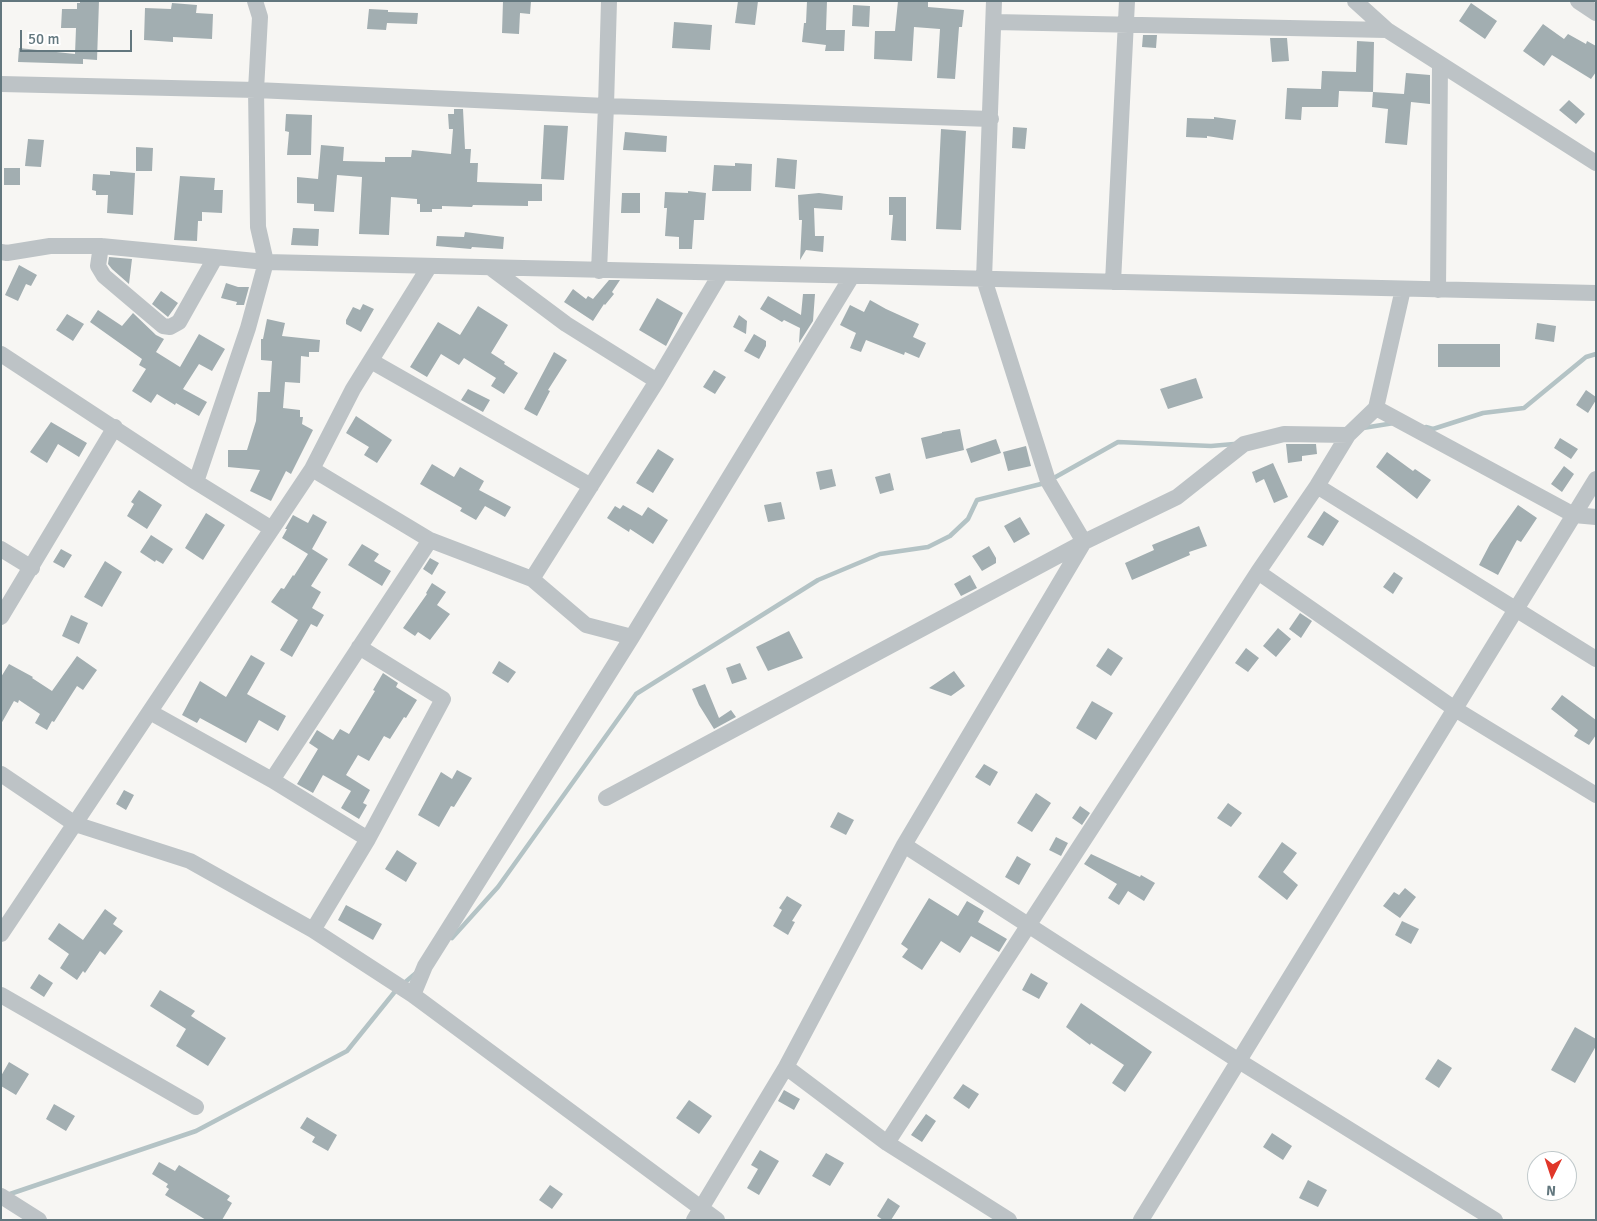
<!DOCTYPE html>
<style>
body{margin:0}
#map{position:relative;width:1597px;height:1221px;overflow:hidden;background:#f7f6f3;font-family:Signika,sans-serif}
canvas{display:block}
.frame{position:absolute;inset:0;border:2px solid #62777e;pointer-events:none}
.north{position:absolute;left:1527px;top:1151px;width:50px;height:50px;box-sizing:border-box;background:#fff;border:1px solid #c0c9cb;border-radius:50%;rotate:184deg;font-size:14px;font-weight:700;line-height:20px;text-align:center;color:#62777e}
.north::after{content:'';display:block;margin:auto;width:18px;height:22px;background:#e0372a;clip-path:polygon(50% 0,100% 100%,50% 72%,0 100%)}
.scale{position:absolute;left:20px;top:30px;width:112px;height:22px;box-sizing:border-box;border:2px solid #62777e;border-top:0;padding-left:6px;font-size:15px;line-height:18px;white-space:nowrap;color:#62777e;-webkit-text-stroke:4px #fff;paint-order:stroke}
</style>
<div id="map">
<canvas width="1597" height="1221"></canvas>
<div class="frame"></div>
<div class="north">N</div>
<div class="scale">50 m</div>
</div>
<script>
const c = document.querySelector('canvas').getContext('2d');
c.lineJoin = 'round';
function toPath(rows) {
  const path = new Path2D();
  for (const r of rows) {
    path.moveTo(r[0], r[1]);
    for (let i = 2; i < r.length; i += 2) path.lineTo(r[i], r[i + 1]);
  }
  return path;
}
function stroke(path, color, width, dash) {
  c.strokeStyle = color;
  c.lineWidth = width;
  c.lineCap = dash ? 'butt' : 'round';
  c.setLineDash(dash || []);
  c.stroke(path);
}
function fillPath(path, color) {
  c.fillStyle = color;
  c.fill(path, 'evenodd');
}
stroke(toPath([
 [1426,427,1433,429,1483,413,1524,408,1586,357,1596,354],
 [1363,428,1394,423],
 [1052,479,1118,442,1211,446,1234,444],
 [452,938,498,887,636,694,818,580,880,554,928,547,950,536,968,519,977,500,1045,483],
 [403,984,416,973],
 [7,1195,196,1131,347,1051,397,989]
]), '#b4c3c5', 4.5);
fillPath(toPath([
 [80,1,99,1,97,60,83,59,83,64,18,62,19,48,75,54,76,28,61,28,62,9,77,9,77,3,80,3],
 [503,1,531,1,530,14,520,13,519,34,502,33],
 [738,1,758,1,755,25,735,23],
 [807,1,827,1,826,30,845,30,844,51,825,51,826,45,802,42,804,23,806,23],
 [898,1,928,1,928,7,964,10,962,27,959,27,955,79,937,78,940,29,914,27,912,61,874,59,875,31,895,31],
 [172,3,197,5,196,13,213,14,212,39,173,37,173,42,144,40,145,8,171,9],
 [1471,3,1497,21,1485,39,1459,21],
 [853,5,870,6,869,27,852,26],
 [369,9,388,10,388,12,418,13,417,24,387,23,386,30,367,29],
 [674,22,712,25,710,50,672,48],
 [1543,24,1564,39,1568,34,1586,44,1587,41,1596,46,1596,72,1591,79,1552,55,1544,66,1523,51],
 [1143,35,1157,35,1156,48,1142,47],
 [1270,38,1287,38,1289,61,1272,62],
 [1357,41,1374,42,1373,92,1339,91,1338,107,1302,107,1301,120,1285,119,1287,88,1321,89,1322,71,1356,72],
 [1406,73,1430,75,1430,104,1411,102,1407,145,1385,143,1388,109,1372,107,1373,92,1404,94],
 [1569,100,1585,114,1576,124,1559,110],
 [454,109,463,109,465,149,471,149,470,163,478,163,477,182,542,184,542,201,528,201,528,206,473,205,472,207,442,206,442,209,432,209,432,212,420,212,420,204,417,204,417,199,391,197,389,235,359,234,362,177,337,175,334,212,314,211,314,204,297,203,297,177,318,179,321,145,344,147,343,161,385,162,385,157,411,157,412,150,451,154,453,129,449,129,448,114,454,114],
 [286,114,312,115,311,155,287,155,289,132,285,131],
 [1214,117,1236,120,1233,140,1207,136,1207,138,1186,137,1187,118,1214,119],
 [544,125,568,126,564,180,541,179],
 [1013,127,1027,128,1025,149,1012,148],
 [941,129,966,131,961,230,936,229],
 [625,132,667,136,666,152,623,150],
 [28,139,44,140,41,167,25,166],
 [136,147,153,148,152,171,136,171],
 [777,158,797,160,795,189,775,187],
 [735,163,752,164,751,191,712,191,714,165,735,166],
 [4,168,20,168,20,185,4,185],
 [110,171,135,173,133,215,107,213,108,195,96,195,96,191,92,190,93,174,110,175],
 [180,176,215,178,214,190,223,190,222,213,202,212,202,221,198,221,197,241,174,240],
 [688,191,706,193,704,220,694,220,692,249,679,249,679,237,665,236,667,208,664,208,665,192,688,193],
 [622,193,640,193,640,213,621,213],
 [819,193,843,196,842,210,814,208,815,236,824,236,823,252,806,250,800,260,802,220,799,220,798,195],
 [889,197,906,197,906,241,891,240,893,215,889,215],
 [293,228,319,229,318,246,291,245],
 [465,232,504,237,503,249,472,247,471,249,436,246,437,236,464,237],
 [109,257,132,259,129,284,112,269,108,264],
 [19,265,37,275,31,286,26,284,18,301,5,295],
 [609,280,620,280,612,292,614,294,605,305,604,304,593,321,564,302,573,289,586,299,588,296,593,299],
 [226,283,238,287,249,287,244,305,236,305,237,302,221,298],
 [161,291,178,303,168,317,152,304],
 [803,294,815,294,813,321,799,343,800,328,784,320,782,322,760,309,768,296,801,315],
 [657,298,683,313,666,346,639,330],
 [870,300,886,309,919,324,913,337,926,343,919,358,905,352,904,355,866,340,861,352,850,348,856,333,840,325,850,305,864,312],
 [363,304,374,309,361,332,346,324,346,320,353,307,360,310],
 [478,306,508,325,491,353,505,362,504,364,518,373,504,394,491,386,496,378,464,358,459,365,441,354,427,377,410,367,438,322,460,335],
 [98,310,122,326,133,313,156,335,164,339,156,352,180,367,199,334,225,349,212,371,199,364,183,389,207,402,199,416,176,403,175,405,157,394,151,403,132,391,146,369,139,365,142,359,90,322],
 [67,314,84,324,73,341,56,330],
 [739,315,747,321,746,334,733,327],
 [267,319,285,323,282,336,320,340,319,352,309,352,309,357,301,356,300,383,285,382,283,408,300,410,300,417,303,417,302,424,313,430,291,474,286,471,271,501,250,491,260,470,228,467,228,450,247,450,256,421,258,392,270,392,272,361,261,360,261,339,263,339],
 [1537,323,1556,326,1554,342,1535,339],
 [754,334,766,341,766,346,759,359,744,351],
 [1438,344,1500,344,1500,367,1438,367],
 [554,352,567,360,548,390,550,391,537,416,524,409],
 [714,370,726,377,715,394,703,387],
 [1196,378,1203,398,1168,409,1160,389],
 [468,389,490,400,483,412,461,400],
 [1586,390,1596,397,1596,400,1588,413,1576,405],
 [356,416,392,440,377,463,364,455,369,447,346,433],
 [51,422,87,443,79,457,58,444,47,463,30,452],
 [960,429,964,450,926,459,921,438,942,433,942,432],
 [1560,438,1578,449,1571,459,1554,448],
 [996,439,1001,453,971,463,966,449],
 [1286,444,1316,444,1317,454,1302,456,1302,461,1288,463],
 [1026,446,1031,466,1008,471,1003,452],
 [658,449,674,459,653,493,636,483],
 [1387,452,1413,471,1415,469,1431,480,1417,499,1376,467],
 [1273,463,1288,497,1274,503,1264,479,1256,483,1252,472],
 [432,464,454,477,460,467,484,481,479,490,511,507,505,517,485,506,476,520,460,511,462,508,420,484],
 [1564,466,1574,474,1562,492,1551,484],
 [832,469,836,486,820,490,816,472],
 [890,473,894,490,880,494,875,477],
 [139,490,162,505,147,529,127,516,134,504,131,502],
 [781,502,785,519,768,522,764,505],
 [623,505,642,516,648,507,668,520,653,544,630,529,629,532,607,518,615,506,620,509],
 [1518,505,1537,518,1521,542,1517,540,1498,575,1479,565,1490,544],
 [1324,511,1339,521,1323,546,1307,537],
 [206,513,225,525,203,560,185,548],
 [313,514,327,522,312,549,328,559,311,586,321,592,312,608,324,615,317,627,311,624,292,657,280,650,298,620,271,602,281,588,284,589,293,575,294,576,308,554,282,538,287,529,285,529,293,515,308,523],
 [1020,517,1030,534,1014,543,1004,526],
 [1199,526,1207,546,1189,552,1190,555,1132,580,1125,563,1154,550,1152,545],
 [151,535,173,549,163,564,156,560,155,562,140,552],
 [362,544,379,554,374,561,391,571,382,586,348,565],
 [989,546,996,558,996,563,982,571,972,556],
 [61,549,72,555,64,568,53,562],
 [430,558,439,563,432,575,423,569],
 [105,561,122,572,102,607,84,597],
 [1394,572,1403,578,1393,594,1383,587],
 [970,575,977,588,961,596,954,584],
 [432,583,446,592,437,605,450,614,430,640,418,632,415,636,403,628,427,594,426,593],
 [1300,613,1312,621,1301,638,1289,629],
 [71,615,88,623,79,644,62,636],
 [1278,628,1291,639,1276,657,1263,646],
 [789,631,803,658,768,671,756,647],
 [1108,648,1123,658,1111,676,1096,666],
 [1246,648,1259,658,1248,672,1235,663],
 [251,655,265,663,247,694,286,716,278,731,259,720,246,743,200,718,197,723,182,715,200,681,226,697],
 [77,656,97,670,83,690,77,686,54,722,52,721,47,730,35,723,40,714,19,700,18,703,14,701,1,724,1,677,9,664,33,677,32,678,52,691],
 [499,661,516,672,508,683,492,673],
 [740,663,747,679,732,684,726,668],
 [954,671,965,686,951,696,929,688],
 [383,673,398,683,396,687,417,700,406,718,404,717,390,739,384,736,369,761,358,755,346,775,370,790,363,803,367,805,359,819,341,808,351,791,323,775,313,793,297,784,318,749,309,743,317,730,333,740,340,729,349,734,375,691,373,690],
 [705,684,719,718,731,710,736,717,714,729,699,705,692,689],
 [1562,695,1596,720,1596,735,1589,745,1574,736,1578,730,1551,709],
 [1092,701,1113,713,1096,740,1076,728],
 [984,764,998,772,990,786,975,777],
 [457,770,472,778,454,807,451,806,439,827,418,815,441,772,452,779],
 [124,790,134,795,126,810,116,804],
 [1036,793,1051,803,1032,832,1017,823],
 [1228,803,1242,813,1231,827,1217,818],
 [1080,806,1090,813,1082,825,1072,818],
 [838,812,854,820,846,835,830,827],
 [1056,837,1068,843,1061,856,1049,850],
 [1282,842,1297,853,1283,872,1298,885,1287,900,1258,877],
 [397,850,417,863,406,882,385,869],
 [1091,854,1140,877,1141,875,1155,883,1144,901,1128,891,1119,905,1108,898,1117,884,1084,864],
 [1017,856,1031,864,1019,885,1005,877],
 [1405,888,1416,897,1400,918,1383,906,1394,892,1399,895],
 [787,896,802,905,792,921,795,922,788,935,773,926,782,910,779,908],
 [929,898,958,916,967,901,984,911,978,922,1007,939,999,952,971,936,960,953,941,941,922,970,902,957,908,949,901,944],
 [346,905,382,924,373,940,338,920],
 [105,909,117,918,113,924,123,931,105,955,100,951,85,973,83,971,77,980,60,968,69,954,48,939,59,923,83,940],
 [1402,921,1419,929,1411,944,1395,935],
 [1031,973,1048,983,1039,999,1022,990],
 [39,974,53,983,44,997,30,988],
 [160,990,195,1011,191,1016,226,1038,208,1066,176,1046,186,1029,150,1006],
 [1081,1003,1152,1052,1125,1092,1112,1083,1124,1065,1091,1043,1090,1045,1066,1027],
 [1575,1027,1596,1039,1596,1046,1575,1083,1551,1070],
 [1438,1059,1452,1068,1439,1088,1425,1079],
 [9,1062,29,1074,16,1095,1,1086,1,1076],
 [963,1084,979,1094,969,1109,953,1098],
 [784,1090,800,1099,794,1110,778,1101],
 [689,1100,712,1116,699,1134,676,1118],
 [54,1104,75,1116,66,1131,46,1119],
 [926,1114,936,1121,922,1142,911,1135],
 [307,1117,337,1135,328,1151,312,1142,315,1137,300,1128],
 [1272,1133,1292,1146,1283,1160,1263,1147],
 [760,1150,779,1161,759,1195,747,1188,758,1169,751,1165],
 [826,1153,844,1163,830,1186,812,1176],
 [159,1162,175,1171,179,1165,230,1196,227,1200,232,1203,222,1220,206,1220,165,1195,169,1189,166,1187,168,1184,152,1174],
 [1308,1180,1327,1190,1318,1207,1299,1198],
 [550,1185,563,1194,552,1209,539,1200],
 [888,1198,900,1206,891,1220,883,1220,877,1216]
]), '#a2aeb1');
stroke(toPath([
 [1355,1,1387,30,1596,163],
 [1578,1,1596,13],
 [994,22,1387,30],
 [1,84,256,90,606,106,991,119],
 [101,246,98,266,104,276,163,326,170,327,179,322,215,258],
 [1,252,7,253,50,246,101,246,266,262,1596,293],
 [491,268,566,324,657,381],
 [599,271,606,106,609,1],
 [1113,282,1127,1],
 [1438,290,1440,64],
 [1,354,196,482,272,529],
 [371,361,591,486],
 [1376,408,1574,515,1596,517],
 [312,469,430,540,532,579,586,625,632,637],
 [196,482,248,328,266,262,258,227,256,90,260,17,255,1],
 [1317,486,1596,659],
 [1,549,32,568],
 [1258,572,1455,709,1596,795],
 [532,579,657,381,721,273],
 [1,617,115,427],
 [150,712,272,780,368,839],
 [1,774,75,824,190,861,313,930,413,995,717,1220],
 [272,780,430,540],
 [606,798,1084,542,1177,497,1244,444,1284,434,1348,435],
 [904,845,1239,1061,1495,1220],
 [313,930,368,839,443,699,359,647],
 [1,934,312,469,353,389,429,267],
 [1,995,196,1107],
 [413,995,425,966,632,637,852,276],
 [786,1067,887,1143,1009,1220],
 [887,1143,1258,572,1317,486,1348,435,1376,408,1403,289],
 [1,1196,39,1220],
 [694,1220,786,1067,904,845,1084,542,1048,481,984,279,994,1],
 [1141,1220,1596,479]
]), '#bdc3c6', 16);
</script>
